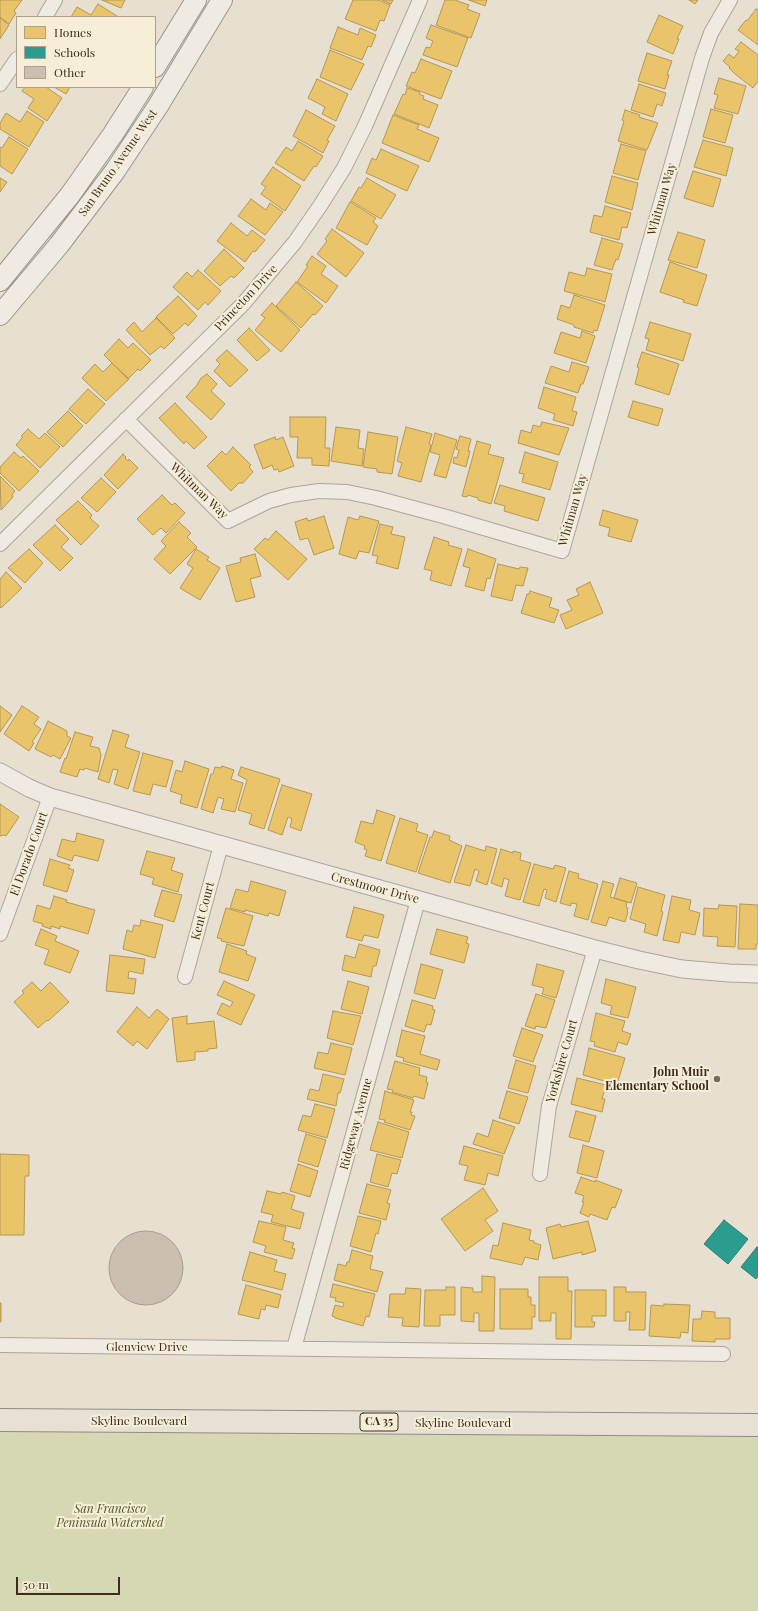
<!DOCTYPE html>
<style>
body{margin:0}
#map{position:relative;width:758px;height:1611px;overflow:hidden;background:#e7e0d1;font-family:"Playfair Display",serif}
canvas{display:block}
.legend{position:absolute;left:16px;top:16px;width:140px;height:72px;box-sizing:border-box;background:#f7eed8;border:1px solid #ada18e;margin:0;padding:5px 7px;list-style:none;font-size:12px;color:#3d2e20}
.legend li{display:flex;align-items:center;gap:8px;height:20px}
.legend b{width:20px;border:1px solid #ada18e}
.scale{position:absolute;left:16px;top:1577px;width:104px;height:18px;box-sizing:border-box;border:2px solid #3d2e20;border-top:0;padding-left:5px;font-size:12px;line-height:14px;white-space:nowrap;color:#3d2e20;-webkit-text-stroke:3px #f7eed8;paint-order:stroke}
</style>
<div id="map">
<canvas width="758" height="1611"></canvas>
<ul class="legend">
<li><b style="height:11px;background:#e9c46a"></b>Homes</li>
<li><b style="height:11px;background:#2a9d8f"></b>Schools</li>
<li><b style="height:11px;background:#cbbfb2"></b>Other</li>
</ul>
<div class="scale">50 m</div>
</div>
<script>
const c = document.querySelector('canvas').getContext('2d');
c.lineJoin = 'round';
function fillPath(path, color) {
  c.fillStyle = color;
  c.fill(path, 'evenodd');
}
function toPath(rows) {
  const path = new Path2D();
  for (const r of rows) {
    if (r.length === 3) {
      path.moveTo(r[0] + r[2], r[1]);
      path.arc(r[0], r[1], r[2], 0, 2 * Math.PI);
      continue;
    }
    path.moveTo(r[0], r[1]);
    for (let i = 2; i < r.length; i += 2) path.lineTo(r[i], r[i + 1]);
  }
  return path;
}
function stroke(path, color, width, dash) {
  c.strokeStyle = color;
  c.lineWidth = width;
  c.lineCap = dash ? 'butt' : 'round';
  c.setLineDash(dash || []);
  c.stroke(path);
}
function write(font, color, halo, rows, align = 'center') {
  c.font = font + ' "Playfair Display",serif';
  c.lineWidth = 4;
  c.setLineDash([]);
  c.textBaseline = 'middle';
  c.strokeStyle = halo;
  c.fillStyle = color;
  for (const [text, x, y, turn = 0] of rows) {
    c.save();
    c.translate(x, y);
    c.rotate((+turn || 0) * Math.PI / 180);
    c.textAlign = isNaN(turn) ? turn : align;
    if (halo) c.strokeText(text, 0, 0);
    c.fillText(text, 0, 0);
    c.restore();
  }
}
fillPath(toPath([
 [0,1420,758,1425,758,1611,0,1611]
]), '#d6d7b3');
const homes = toPath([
 [0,0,22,0,14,11,16,13,9,24,0,17,0,0],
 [102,0,125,0,121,8,102,0],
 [353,0,378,0,390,5,384,21,380,20,376,31,345,19,353,0],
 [382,0,393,0,391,4,382,0],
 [445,0,455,0,469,5,467,9,480,14,471,38,436,25,445,0],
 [469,0,487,0,485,6,469,0],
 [689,0,698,0,695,4,689,0],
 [98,4,117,16,116,17,71,17,77,7,91,15,98,4],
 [756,9,758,11,758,45,738,30,746,20,747,21,756,9],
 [659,15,683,26,677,39,679,39,673,54,647,42,659,15],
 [0,18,9,25,0,39,0,18],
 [431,25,468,38,457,67,423,55,426,47,430,48,433,41,426,38,431,25],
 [338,27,358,35,360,28,376,35,371,47,368,46,362,60,330,48,338,27],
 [741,42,758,55,758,81,753,88,735,74,729,68,730,67,723,61,729,54,734,58,739,51,735,49,741,42],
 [330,50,364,64,351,90,320,77,330,50],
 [647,53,672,61,667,75,669,75,665,89,638,81,647,53],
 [421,59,452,71,441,99,406,86,412,72,415,73,421,59],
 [719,78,746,86,738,114,714,108,718,95,714,94,719,78],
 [317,79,348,94,336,121,322,114,325,107,308,98,317,79],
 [639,84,666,93,662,106,657,104,653,117,631,110,639,84],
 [25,87,46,87,62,98,47,121,28,108,34,99,22,91,25,87],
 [54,87,70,87,66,94,54,87],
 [407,88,420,92,419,94,424,96,423,99,438,105,429,128,394,114,403,94,405,95,407,88],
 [711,109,733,115,725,143,703,137,711,109],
 [306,110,335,126,327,140,329,141,323,153,293,136,306,110],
 [625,110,640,115,639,117,658,123,647,150,618,141,624,121,622,120,625,110],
 [27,111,44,122,29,147,0,129,0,123,6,113,20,122,27,111],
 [393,115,419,125,417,129,439,138,429,162,382,143,393,115],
 [9,137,28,149,12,174,0,166,0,147,2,148,9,137],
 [703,140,733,148,726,176,694,167,703,140],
 [298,141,323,156,316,167,314,166,304,181,275,163,286,147,292,151,298,141],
 [621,144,646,151,638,180,613,173,621,144],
 [381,149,419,166,407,191,366,173,372,158,376,160,381,149],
 [273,167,301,186,285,211,261,194,266,187,261,184,273,167],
 [693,171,721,179,713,207,684,198,693,171],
 [612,176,638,183,632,210,605,202,612,176],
 [0,178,7,182,0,192,0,178],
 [367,178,396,195,381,219,351,201,359,187,361,188,367,178],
 [251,199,266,210,270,203,283,212,265,235,238,216,251,199],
 [350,202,376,218,373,222,378,226,367,245,336,228,350,202],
 [605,206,631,213,627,228,622,227,619,240,590,232,594,215,602,217,605,206],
 [231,223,247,236,252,230,265,240,255,252,253,251,245,262,217,241,231,223],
 [332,229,364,253,346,277,317,254,327,241,325,239,332,229],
 [678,232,705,240,697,268,668,260,678,232],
 [602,238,623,244,618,260,616,259,612,270,594,265,602,238],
 [224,249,244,268,234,278,231,276,220,286,204,271,224,249],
 [312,256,326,266,321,274,338,286,326,303,297,282,308,266,306,265,312,256],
 [670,262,707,275,697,306,683,302,684,300,660,292,670,262],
 [587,268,612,274,605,302,564,291,569,272,585,276,587,268],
 [198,270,221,291,208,305,205,302,198,310,173,287,187,272,192,277,198,270],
 [296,282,323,306,315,315,313,314,301,328,276,306,296,282],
 [574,295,605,305,597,331,594,330,593,333,574,327,574,325,557,319,561,305,570,308,574,295],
 [178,296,197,316,188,326,185,323,173,334,156,317,178,296],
 [272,303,300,330,281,352,255,330,265,318,261,315,272,303],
 [156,318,175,338,164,349,161,346,150,355,126,330,134,322,142,332,156,318],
 [650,322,691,334,683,361,646,350,649,339,645,338,650,322],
 [249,328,270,350,257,361,237,340,249,328],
 [582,331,595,336,586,363,554,353,561,332,580,338,582,331],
 [119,339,128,348,133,343,151,360,140,371,138,369,128,379,104,355,119,339],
 [227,350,248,370,230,387,214,371,220,364,216,360,227,350],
 [642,352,679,364,669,395,635,384,639,368,637,367,642,352],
 [572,362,589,367,583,384,581,384,578,393,545,383,551,366,569,372,572,362],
 [112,363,129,379,106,401,82,378,95,364,103,372,112,363],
 [207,374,217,384,211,391,225,404,211,420,186,397,197,385,201,378,207,374],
 [544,387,576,397,572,411,577,412,573,426,553,420,555,414,538,408,544,387],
 [88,389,105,404,86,424,69,409,88,389],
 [633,401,663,409,658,426,628,417,633,401],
 [175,403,207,437,194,449,186,441,184,444,159,418,175,403],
 [68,411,83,426,63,447,47,432,68,411],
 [290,417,326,417,325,448,330,448,329,466,312,465,312,458,297,458,298,437,290,437,290,417],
 [542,422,569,428,559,455,518,443,521,430,531,433,533,425,540,427,542,422],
 [336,427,360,430,358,448,364,449,362,466,331,461,336,427],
 [406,427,432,434,429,444,431,445,421,482,398,476,402,463,397,461,406,427],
 [28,429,39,439,45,433,60,447,40,468,16,445,23,437,21,436,28,429],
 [368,432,398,437,392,474,377,472,377,469,363,467,368,432],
 [435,433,457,440,446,478,434,475,440,455,430,452,435,433],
 [460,436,471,439,468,451,470,451,466,467,453,463,454,457,457,458,459,450,456,449,460,436],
 [275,437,276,440,283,437,294,466,279,472,278,469,274,470,272,465,263,469,254,445,275,437],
 [477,441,491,445,488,454,504,458,491,504,478,500,478,498,468,495,467,497,462,496,477,441],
 [233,447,251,465,249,467,253,472,243,483,239,483,231,491,207,466,222,451,226,455,233,447],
 [14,452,21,458,23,456,39,471,19,491,0,473,0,467,14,452],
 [525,452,558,462,550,490,522,482,524,474,519,473,525,452],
 [123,454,126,457,125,458,128,461,129,459,138,468,118,489,104,475,123,454],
 [0,476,15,491,12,495,13,497,1,510,0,476],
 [101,478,116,492,97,512,81,498,101,478],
 [500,485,545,498,538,521,504,511,505,506,494,503,500,485],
 [162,495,172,505,175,503,185,513,166,533,161,528,153,535,137,519,162,495],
 [78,501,92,515,90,518,99,526,81,545,56,520,78,501],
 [603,510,638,520,631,542,608,536,610,528,599,525,603,510],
 [324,516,334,548,314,555,308,538,300,540,295,522,307,518,308,521,324,516],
 [360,516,379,521,369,553,359,551,356,559,339,554,348,517,358,520,360,516],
 [179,522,191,533,187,537,197,547,170,574,154,559,166,546,161,541,179,522],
 [380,524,393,527,391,534,405,537,398,569,376,563,378,556,372,555,380,524],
 [55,525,69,539,61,547,73,558,60,571,33,545,55,525],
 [276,531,307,559,288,580,254,549,265,538,268,540,276,531],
 [434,537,449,542,448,545,462,549,451,586,430,580,432,571,424,569,434,537],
 [29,549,43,563,25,583,8,568,29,549],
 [196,549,209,557,207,560,220,568,200,600,180,588,193,568,187,564,196,549],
 [468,549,496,559,490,579,487,578,484,591,465,586,470,568,463,566,468,549],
 [255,554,261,576,250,579,255,597,236,602,226,566,241,562,240,558,255,554],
 [498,564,519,569,520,567,528,568,523,586,516,585,512,601,491,596,498,564],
 [6,572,22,588,1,608,0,606,0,579,6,572],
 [590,582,603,613,566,629,560,615,572,610,567,600,579,595,576,589,590,582],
 [530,591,552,598,549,607,559,610,554,623,521,613,527,594,529,594,530,591],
 [0,706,12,715,0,732,0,706],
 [22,706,39,717,34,724,41,729,32,742,34,743,29,751,4,734,22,706],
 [48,721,67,731,67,736,71,738,60,759,53,755,51,757,35,749,48,721],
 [113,730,129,735,125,747,140,752,128,789,114,784,118,770,113,769,109,783,98,779,113,730],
 [75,732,93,737,90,746,99,748,101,755,98,772,85,768,84,770,80,769,77,777,60,772,65,758,66,759,75,732],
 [143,753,173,761,166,787,153,784,150,795,133,791,143,753],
 [185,761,209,769,197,808,180,803,182,795,170,791,176,770,182,772,185,761],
 [222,766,234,770,231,779,243,783,235,812,221,809,224,799,218,797,213,813,201,809,211,774,213,774,215,767,221,768,222,766],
 [241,767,280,779,264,829,249,824,252,814,238,810,247,780,238,775,241,767],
 [282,785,312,794,301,831,290,827,292,819,288,817,282,835,268,830,282,785],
 [0,804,19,817,6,836,4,835,0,836,0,804],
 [377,810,395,816,381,861,365,856,367,850,364,849,365,846,355,842,361,821,373,824,377,810],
 [400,818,418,824,416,831,428,835,416,872,386,863,400,818],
 [434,831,450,836,449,840,462,846,450,883,418,873,430,837,432,837,434,831],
 [77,833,104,840,98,861,74,855,72,861,57,856,62,839,75,842,77,833],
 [466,845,485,851,486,846,497,849,487,885,476,881,479,871,475,869,470,886,454,882,466,845],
 [501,849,513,853,513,851,521,853,520,860,531,863,520,900,505,896,509,880,504,878,502,887,491,883,501,849],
 [147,851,175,858,171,870,183,874,178,892,152,884,154,878,140,874,147,851],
 [50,859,70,865,68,868,74,870,67,892,43,885,50,859],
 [534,864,553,869,555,865,566,868,556,902,545,898,547,890,544,889,539,906,523,902,534,864],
 [569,871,579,874,578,878,598,884,588,920,574,916,577,904,571,903,571,906,560,903,569,871],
 [620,878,637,883,631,903,614,898,620,878],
 [251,881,286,891,279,916,269,913,268,916,245,910,245,912,230,908,236,889,248,892,251,881],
 [603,881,614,884,610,897,627,902,626,907,628,908,627,911,628,912,625,922,609,917,606,926,591,922,603,881],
 [638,887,665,895,661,911,663,912,657,936,644,932,646,924,630,919,638,887],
 [162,890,182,895,174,922,154,916,162,890],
 [54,896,67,900,66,902,95,910,88,934,60,926,60,929,51,926,51,929,42,926,43,924,33,921,37,905,50,909,54,896],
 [672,896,691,900,689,910,700,913,695,935,681,932,679,943,663,940,672,896],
 [740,904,758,905,758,944,756,944,756,949,738,949,740,904],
 [719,905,737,906,735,947,717,946,718,937,703,936,704,908,718,909,719,905],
 [354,907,384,915,378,938,364,935,362,941,346,937,354,907],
 [226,908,253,916,244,946,221,941,222,939,217,938,226,908],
 [141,920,163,925,155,958,123,949,127,930,132,932,134,925,140,926,141,920],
 [41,929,57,936,55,941,79,951,70,973,44,964,49,950,35,945,41,929],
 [437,929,468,937,466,943,469,944,464,963,430,954,437,929],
 [227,944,247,951,246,954,256,958,248,981,219,972,227,944],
 [359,944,380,950,376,966,373,966,371,977,342,970,345,955,355,958,359,944],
 [110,955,145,959,143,974,129,971,128,978,136,979,134,994,106,991,110,955],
 [421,964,443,970,435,999,414,993,421,964],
 [537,964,564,971,556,998,542,994,544,988,532,985,537,964],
 [606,979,636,987,628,1018,610,1014,612,1006,601,1003,606,979],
 [224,981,255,995,241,1025,217,1014,222,1003,230,1007,233,1002,217,995,224,981],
 [348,981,369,987,362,1014,341,1009,348,981],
 [32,982,41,991,50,982,69,1002,48,1021,47,1020,38,1028,14,1002,24,993,22,991,32,982],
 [536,994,555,1000,546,1028,536,1026,535,1029,525,1026,536,994],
 [412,1000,433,1006,432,1009,435,1010,431,1025,427,1024,424,1032,405,1026,412,1000],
 [137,1007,149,1018,157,1009,169,1019,147,1049,137,1041,133,1046,117,1032,137,1007],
 [333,1011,361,1016,353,1045,327,1038,333,1011],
 [596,1013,625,1021,622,1031,631,1034,627,1045,618,1042,615,1052,594,1046,595,1042,590,1041,596,1013],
 [187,1016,187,1024,214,1021,217,1048,208,1049,208,1051,195,1052,195,1060,177,1062,172,1018,187,1016],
 [522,1028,543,1035,533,1062,513,1056,522,1028],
 [402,1030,425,1036,420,1054,440,1060,437,1070,403,1061,404,1058,396,1056,402,1030],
 [331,1043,352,1048,345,1075,314,1068,318,1052,328,1054,331,1043],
 [589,1048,625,1058,618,1081,616,1080,615,1084,583,1075,589,1048],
 [516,1060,536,1066,528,1093,508,1088,516,1060],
 [395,1061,420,1068,419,1075,427,1077,426,1082,428,1083,424,1099,414,1096,413,1098,392,1092,393,1090,387,1089,395,1061],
 [323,1074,344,1079,340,1093,338,1093,336,1106,307,1099,310,1089,319,1091,323,1074],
 [577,1078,606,1085,602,1099,605,1099,602,1112,571,1104,577,1078],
 [385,1091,414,1100,410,1112,412,1112,411,1115,415,1116,410,1130,384,1122,385,1120,379,1119,385,1091],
 [507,1091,528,1097,519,1124,499,1118,507,1091],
 [315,1104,335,1109,327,1138,298,1130,303,1115,311,1117,315,1104],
 [576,1111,596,1116,589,1142,569,1137,576,1111],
 [493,1120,515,1127,504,1154,473,1144,477,1133,488,1137,493,1120],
 [378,1122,409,1132,402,1158,370,1150,378,1122],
 [306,1134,326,1140,318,1167,298,1161,306,1134],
 [583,1145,604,1151,597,1178,577,1173,583,1145],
 [464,1146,503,1156,498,1176,488,1173,485,1185,464,1180,468,1166,459,1164,464,1146],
 [0,1154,29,1155,29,1176,25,1176,24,1235,0,1235,0,1154],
 [377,1154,401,1160,397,1174,392,1173,388,1187,370,1182,377,1154],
 [298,1164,318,1171,310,1197,290,1191,298,1164],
 [581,1177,595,1182,595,1180,622,1190,615,1208,612,1207,607,1220,590,1214,589,1217,580,1213,584,1202,582,1202,584,1196,575,1193,581,1177],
 [367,1184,391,1190,387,1203,390,1204,386,1220,359,1213,367,1184],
 [483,1188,498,1211,485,1220,493,1231,465,1251,441,1219,483,1188],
 [267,1191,281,1194,282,1192,295,1196,291,1209,304,1213,300,1229,271,1222,273,1215,261,1212,267,1191],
 [358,1216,381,1221,378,1234,376,1233,371,1252,350,1246,358,1216],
 [259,1221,286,1227,283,1240,294,1243,292,1248,295,1249,292,1259,264,1252,266,1246,253,1242,259,1221],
 [588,1221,596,1251,582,1255,582,1252,553,1259,546,1228,560,1224,561,1227,588,1221],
 [503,1223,531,1230,529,1240,534,1241,534,1243,541,1245,538,1260,525,1257,522,1265,490,1258,493,1245,498,1246,503,1223],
 [352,1250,373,1256,370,1269,383,1272,377,1292,334,1280,338,1264,346,1266,347,1262,349,1262,352,1250],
 [250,1252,277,1260,274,1271,286,1274,282,1290,242,1280,250,1252],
 [482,1276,495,1277,494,1331,479,1331,479,1313,474,1313,474,1322,461,1321,461,1287,473,1288,473,1292,482,1292,482,1276],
 [539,1277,568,1277,568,1291,572,1291,571,1339,556,1339,556,1313,551,1313,551,1321,539,1321,539,1277],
 [333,1284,375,1294,369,1317,366,1316,363,1326,335,1318,335,1317,332,1316,335,1305,343,1307,344,1303,335,1301,336,1298,330,1297,333,1284],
 [246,1285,281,1295,278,1308,266,1305,265,1310,261,1309,259,1319,238,1314,246,1285],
 [446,1287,455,1287,455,1315,440,1315,440,1326,424,1326,425,1290,446,1290,446,1287],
 [614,1287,626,1287,626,1292,646,1292,645,1330,629,1330,630,1312,626,1312,626,1321,614,1321,614,1287],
 [406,1288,421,1289,419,1327,402,1326,403,1318,388,1317,390,1294,405,1294,406,1288],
 [500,1289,528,1289,528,1297,531,1297,531,1305,535,1305,535,1317,532,1317,532,1329,500,1329,500,1289],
 [575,1290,606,1290,606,1316,592,1316,592,1322,595,1322,594,1327,575,1327,575,1290],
 [0,1303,1,1303,1,1322,0,1322,0,1303],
 [664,1304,690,1305,688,1333,681,1332,680,1338,649,1336,651,1305,664,1306,664,1304],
 [702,1311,715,1312,715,1318,730,1318,730,1339,715,1339,715,1342,692,1341,693,1319,701,1319,702,1311]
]);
fillPath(homes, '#e9c46a');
stroke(homes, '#b59754', 1);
const schools = toPath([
 [724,1220,748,1239,728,1264,704,1244,724,1220],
 [757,1247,758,1248,758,1276,756,1279,741,1267,757,1247]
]);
fillPath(schools, '#2a9d8f');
stroke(schools, '#307c6e', 1);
const building = toPath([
 [146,1268,37]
]);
fillPath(building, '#cbbfb2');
stroke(building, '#a89c90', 1);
const minor = toPath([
 [45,17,55,0],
 [0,84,17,59],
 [126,419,228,521,269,501,291,495,319,491,347,492,376,498,443,516,562,551,702,58,711,33,730,0],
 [0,544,243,304,295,242,320,206,344,168,365,126,420,0],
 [0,934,50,797],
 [185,977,221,845],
 [540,1174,549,1106,595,949],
 [0,1345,723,1354],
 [294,1348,418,900]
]);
const tertiary = toPath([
 [0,772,29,788,50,797,595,949,639,960,682,969,729,973,758,974]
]);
const secondary = toPath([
 [155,67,196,0],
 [0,281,70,195,113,134,143,87],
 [0,315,59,245,115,171,158,106,222,0]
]);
const primary = toPath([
 [0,1420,758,1425]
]);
stroke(minor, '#ada599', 16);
stroke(tertiary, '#ada599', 19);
stroke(secondary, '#9c958a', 22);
stroke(primary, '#928b80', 24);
stroke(minor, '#efebe3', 14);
stroke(tertiary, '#efebe3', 17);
stroke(secondary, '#efebe3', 20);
stroke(primary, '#e6e1d4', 22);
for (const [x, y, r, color] of [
 [717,1079,4,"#786c5e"]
]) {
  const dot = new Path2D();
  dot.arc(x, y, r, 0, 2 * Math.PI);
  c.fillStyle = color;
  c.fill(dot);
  stroke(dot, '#f7eed8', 1.5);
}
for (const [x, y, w] of [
 [379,1422,38]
]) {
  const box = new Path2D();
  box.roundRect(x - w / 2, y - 9, w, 18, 3);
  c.fillStyle = '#f7eed8';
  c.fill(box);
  stroke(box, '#3d2e20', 1);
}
write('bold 11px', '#3d2e20', null, [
 ["CA 35",379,1422]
]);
write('12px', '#3d2e20', '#f7eed8', [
 ["San Bruno Avenue West",118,163,-55],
 ["Whitman Way",662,199,-74],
 ["Princeton Drive",246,298,-47],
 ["Whitman Way",199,491,44],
 ["Whitman Way",573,510,-74],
 ["El Dorado Court",29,854,-70],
 ["Crestmoor Drive",375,888,15],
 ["Kent Court",203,911,-75],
 ["Yorkshire Court",562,1061,-74],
 ["Ridgeway Avenue",356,1124,-75],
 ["Glenview Drive",147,1347],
 ["Skyline Boulevard",139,1421],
 ["Skyline Boulevard",463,1423]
]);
write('bold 12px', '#3d2e20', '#f7eed8', [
 ["John Muir",709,1072],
 ["Elementary School",709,1086]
], 'right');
write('italic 12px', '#4d5a26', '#f7eed8', [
 ["San Francisco",110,1509],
 ["Peninsula Watershed",110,1523]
]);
</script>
